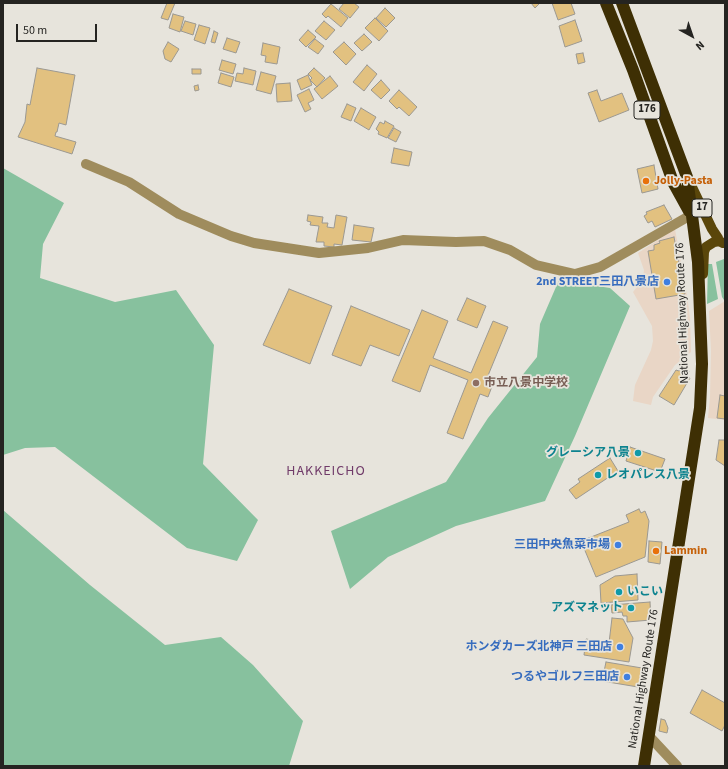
<!DOCTYPE html>
<meta charset="utf-8">
<style>
body{margin:0}
#map{position:relative;width:728px;height:769px;overflow:hidden;background:#e7e4dc;font-family:"Source Sans 3",sans-serif}
canvas{display:block}
.frame{position:absolute;inset:0;border:4px solid #252421;pointer-events:none}
.north{position:absolute;left:672px;top:16px;width:40px;height:40px;-webkit-text-stroke:3px #e7e4dc;paint-order:stroke;rotate:140deg;font-size:11px;font-weight:700;line-height:16px;text-align:center;color:#252421}
.north::after{content:'';display:block;margin:auto;width:14px;height:18px;background:#252421;clip-path:polygon(50% 0,100% 100%,50% 72%,0 100%)}
.scale{position:absolute;left:16px;top:24px;width:81px;height:18px;box-sizing:border-box;border:2px solid #252421;border-top:0;padding-left:5px;font-size:12px;line-height:14px;white-space:nowrap;color:#252421;-webkit-text-stroke:3px #e7e4dc;paint-order:stroke}
</style>
<div id="map">
<canvas width="728" height="769"></canvas>
<div class="frame"></div>
<div class="north">N</div>
<div class="scale">50 m</div>
</div>
<script>
const c = document.querySelector('canvas').getContext('2d');
c.lineJoin = 'round';
function fillPath(path, color) {
  c.fillStyle = color;
  c.fill(path, 'evenodd');
}
function toPath(rows) {
  const path = new Path2D();
  for (const r of rows) {
    path.moveTo(r[0], r[1]);
    for (let i = 2; i < r.length; i += 2) path.lineTo(r[i], r[i + 1]);
  }
  return path;
}
function stroke(path, color, width, dash) {
  c.strokeStyle = color;
  c.lineWidth = width;
  c.lineCap = dash ? 'butt' : 'round';
  c.setLineDash(dash || []);
  c.stroke(path);
}
function write(font, color, halo, rows, align = 'center') {
  c.font = font + ' "Source Sans 3","Noto Sans JP",sans-serif';
  c.lineWidth = 3.5;
  c.setLineDash([]);
  c.textBaseline = 'middle';
  c.strokeStyle = halo;
  c.fillStyle = color;
  for (const [text, x, y, turn = 0] of rows) {
    c.save();
    c.translate(x, y);
    c.rotate((+turn || 0) * Math.PI / 180);
    c.textAlign = isNaN(turn) ? turn : align;
    if (halo) c.strokeText(text, 0, 0);
    c.fillText(text, 0, 0);
    c.restore();
  }
}
fillPath(toPath([
 [675,229,687,295,690,318,691,352,675,365,653,397,651,405,633,401,635,385,651,350,653,341,652,326,633,292,643,279,644,270,638,253],
 [725,301,725,420,708,418,710,397,711,351,709,311]
]), '#e9d6c6');
fillPath(toPath([
 [3,168,64,203,43,244,40,278,115,302,176,290,214,345,203,464,258,520,237,561,187,548,55,447,25,448,3,455],
 [724,259,725,260,724,300,722,297,716,262],
 [708,264,712,264,718,299,707,304],
 [559,280,610,288,630,306,575,436,545,501,456,526,388,557,350,589,331,531,446,482,488,418,537,357,540,324],
 [3,510,90,585,165,645,221,637,253,665,303,721,289,766,3,766]
]), '#87c19e');
const building = toPath([
 [167,3,175,3,168,20,161,18,167,3],
 [344,3,354,3,359,7,350,18,339,9,344,3],
 [531,3,540,3,535,8,531,3],
 [552,3,571,3,575,14,558,20,552,3],
 [331,4,348,18,341,27,328,16,326,18,322,14,331,4],
 [385,8,395,18,386,27,376,18,385,8],
 [173,14,184,17,180,32,169,28,173,14],
 [375,18,388,31,379,41,365,28,375,18],
 [575,20,582,41,565,47,559,26,575,20],
 [185,21,196,24,193,35,181,31,185,21],
 [324,21,335,30,326,40,315,31,324,21],
 [199,25,210,28,205,44,194,40,199,25],
 [308,30,316,37,306,47,299,40,308,30],
 [214,31,218,33,215,43,211,42,214,31],
 [364,34,372,42,362,51,354,43,364,34],
 [227,38,240,42,236,53,223,49,227,38],
 [315,39,324,46,318,54,308,47,315,39],
 [168,42,179,49,171,62,165,59,163,51,168,42],
 [344,42,356,54,346,65,333,52,344,42],
 [263,43,280,47,277,64,265,62,266,56,261,55,263,43],
 [583,53,585,62,578,64,576,54,583,53],
 [222,60,236,64,233,74,219,70,222,60],
 [367,65,377,74,364,91,353,82,367,65],
 [37,68,75,75,66,125,59,123,57,132,56,132,55,136,76,142,72,154,18,137,25,122,27,104,30,105,37,68],
 [244,68,256,71,253,85,235,81,237,73,243,74,244,68],
 [314,68,325,78,317,87,310,80,312,78,308,74,314,68],
 [192,69,201,69,201,74,192,74,192,69],
 [261,72,276,76,271,94,256,90,261,72],
 [221,73,234,77,231,87,218,83,221,73],
 [308,75,312,85,301,90,297,80,308,75],
 [330,76,338,86,322,99,314,89,330,76],
 [381,80,390,90,381,99,371,90,381,80],
 [290,83,292,101,277,102,276,84,290,83],
 [198,85,199,90,195,91,194,86,198,85],
 [309,89,314,100,308,103,311,109,305,112,297,95,309,89],
 [399,90,417,107,409,116,399,107,397,109,389,101,399,90],
 [597,90,601,101,622,93,629,110,599,122,588,93,597,90],
 [347,104,356,108,351,121,341,117,347,104],
 [361,108,376,117,369,130,354,121,361,108],
 [385,121,394,126,387,138,378,134,379,132,376,129,380,122,384,124,385,121],
 [394,128,401,132,396,142,388,138,394,128],
 [394,148,412,152,409,166,391,163,394,148],
 [654,165,658,189,642,193,637,169,654,165],
 [664,205,672,219,655,227,652,221,648,223,644,216,647,214,646,212,664,205],
 [308,215,323,217,322,223,328,223,327,227,334,228,336,215,347,217,342,245,334,244,334,247,324,246,324,242,316,242,319,226,310,225,311,222,307,221,308,215],
 [354,225,374,228,371,242,352,240,354,225],
 [674,237,685,294,656,299,648,251,654,250,654,245,660,243,659,241,674,237],
 [289,289,332,306,310,364,263,345,289,289],
 [467,298,486,306,477,328,457,320,467,298],
 [351,306,410,330,399,356,370,345,361,366,332,355,351,306],
 [422,310,448,321,433,358,471,373,493,321,508,327,487,378,494,381,488,397,480,394,463,439,447,433,468,380,430,365,420,392,392,381,422,310],
 [681,367,689,371,687,376,690,378,674,405,659,396,676,370,679,371,681,367],
 [720,395,725,396,725,419,717,418,720,395],
 [719,440,725,440,725,466,716,460,719,440],
 [630,447,665,459,660,472,626,461,630,447],
 [610,458,618,471,576,499,569,490,580,482,578,479,610,458],
 [639,509,641,513,645,511,649,521,645,557,596,577,581,541,629,522,626,515,639,509],
 [649,541,662,542,660,564,648,562,649,541],
 [637,574,638,600,601,603,600,585,615,576,637,574],
 [650,602,651,620,627,622,627,616,623,616,622,612,612,613,611,605,650,602],
 [612,618,623,619,633,638,629,662,584,655,586,639,609,643,612,618],
 [606,662,648,669,644,688,602,681,606,662],
 [702,690,725,703,725,725,722,731,690,713,702,690],
 [661,719,665,720,668,728,667,733,659,731,661,719]
]);
fillPath(building, '#e2c180');
stroke(building, '#9b9891', 1);
stroke(toPath([
 [86,164,129,182,179,214,231,236,254,243,319,253,368,248,403,240,456,242,484,241,510,250,536,265,575,274,600,267,691,215],
 [649,736,677,766]
]), '#9f8c5d', 10);
stroke(toPath([
 [690,183,712,229,718,238],
 [703,274,704,252,706,247,714,242,719,241,723,243]
]), '#5a460a', 10);
stroke(toPath([
 [606,3,633,70,673,182,689,211],
 [622,3,687,177,698,262,702,364,700,408,644,766]
]), '#3e2f04', 12);
for (const [x, y, r, color] of [
 [646,181,4,"#e8710a"],
 [667,282,4,"#3f7fe0"],
 [476,383,4,"#8d6e63"],
 [638,453,4,"#0f9aa8"],
 [598,475,4,"#0f9aa8"],
 [618,545,4,"#3f7fe0"],
 [656,551,4,"#e8710a"],
 [619,592,4,"#0f9aa8"],
 [631,608,4,"#0f9aa8"],
 [620,647,4,"#3f7fe0"],
 [627,677,4,"#3f7fe0"]
]) {
  const dot = new Path2D();
  dot.arc(x, y, r, 0, 2 * Math.PI);
  c.fillStyle = color;
  c.fill(dot);
  stroke(dot, '#e7e4dc', 1.5);
}
for (const [x, y, w] of [
 [647,110,26],
 [702,208,20]
]) {
  const box = new Path2D();
  box.roundRect(x - w / 2, y - 9, w, 18, 3);
  c.fillStyle = '#e7e4dc';
  c.fill(box);
  stroke(box, '#252421', 1);
}
write('bold 11px', '#252421', null, [
 ["176",647,110],
 ["17",702,208]
]);
write('bold 12px', '#c56008', '#e7e4dc', [
 ["Jolly-Pasta",654,181],
 ["Lammin",664,551]
], 'left');
write('bold 12px', '#366cbe', '#e7e4dc', [
 ["2nd STREET三田八景店",659,282],
 ["三田中央魚菜市場",610,545],
 ["ホンダカーズ北神戸 三田店",612,647],
 ["つるやゴルフ三田店",619,677]
], 'right');
write('12px', '#252421', '#e7e4dc', [
 ["National Highway Route 176",683,313,-92],
 ["National Highway Route 176",644,679,-81]
]);
write('bold 12px', '#785e54', '#e7e4dc', [
 ["市立八景中学校",484,383]
], 'left');
write('bold 12px', '#0d838f', '#e7e4dc', [
 ["グレーシア八景",630,453],
 ["レオパレス八景",606,475,"left"],
 ["いこい",627,592,"left"],
 ["アズマネット",623,608]
], 'right');
c.letterSpacing = '1px';
write('14px', '#703a69', '#e7e4dc', [
 ["HAKKEICHO",326,472]
]);
c.letterSpacing = '0px';
</script>
